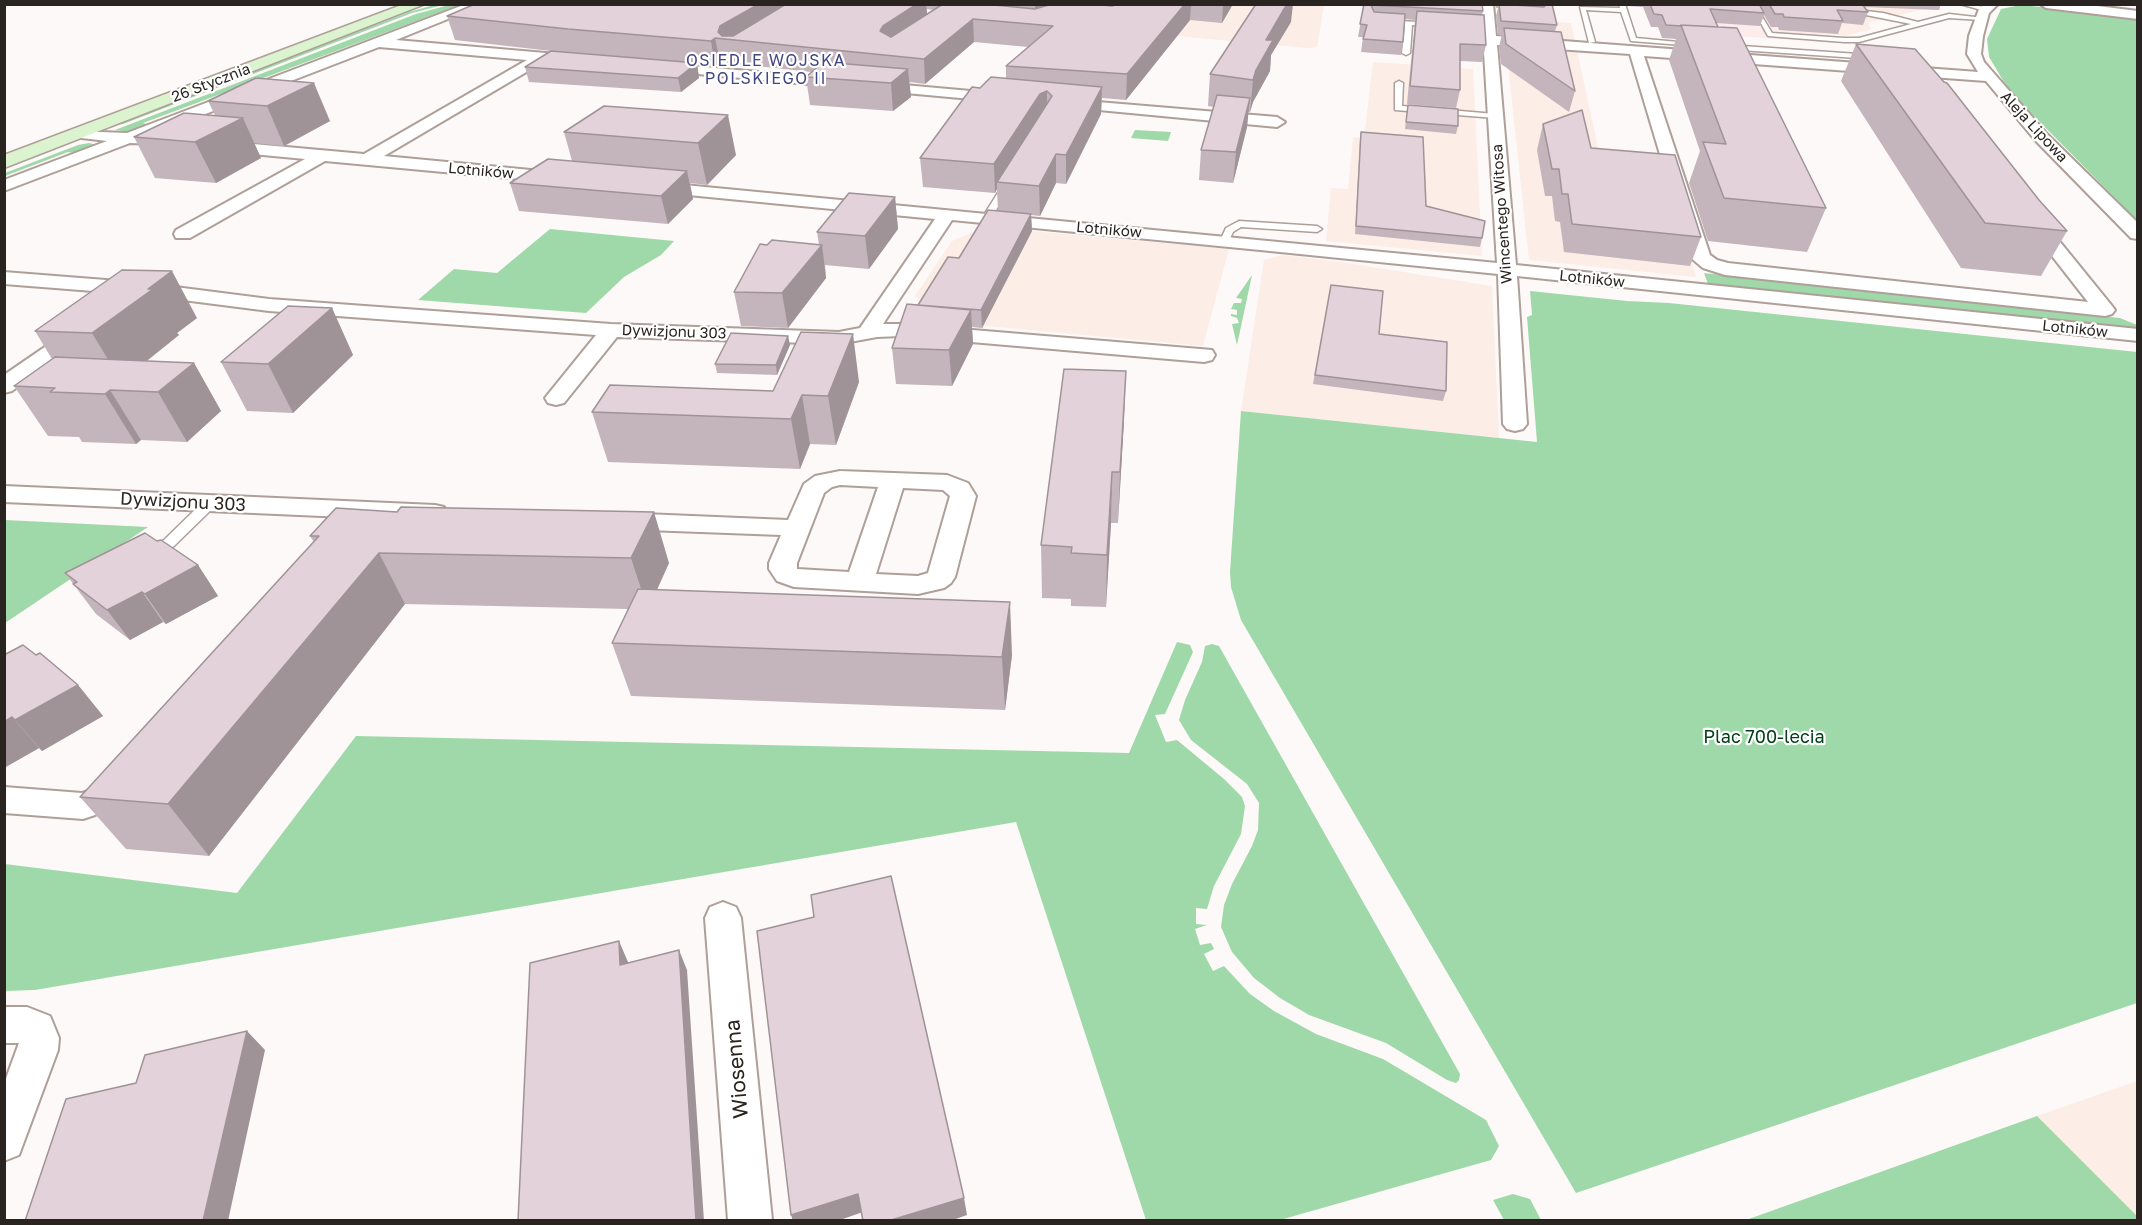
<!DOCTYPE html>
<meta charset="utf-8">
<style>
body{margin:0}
#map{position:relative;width:2142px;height:1225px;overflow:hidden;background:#fdf9f8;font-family:"Golos Text",sans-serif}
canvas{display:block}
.frame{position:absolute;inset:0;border:6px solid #2a2421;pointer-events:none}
</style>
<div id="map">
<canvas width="2142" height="1225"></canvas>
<div class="frame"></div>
</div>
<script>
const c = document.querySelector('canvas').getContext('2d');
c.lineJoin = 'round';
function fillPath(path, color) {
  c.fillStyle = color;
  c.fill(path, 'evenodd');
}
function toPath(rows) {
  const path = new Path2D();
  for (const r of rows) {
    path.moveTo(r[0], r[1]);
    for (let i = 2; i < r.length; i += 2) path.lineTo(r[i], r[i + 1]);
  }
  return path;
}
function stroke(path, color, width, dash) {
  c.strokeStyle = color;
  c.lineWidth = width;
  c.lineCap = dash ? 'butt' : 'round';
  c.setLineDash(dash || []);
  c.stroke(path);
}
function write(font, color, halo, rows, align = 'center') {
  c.font = font + ' "Golos Text",sans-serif';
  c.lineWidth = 4.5;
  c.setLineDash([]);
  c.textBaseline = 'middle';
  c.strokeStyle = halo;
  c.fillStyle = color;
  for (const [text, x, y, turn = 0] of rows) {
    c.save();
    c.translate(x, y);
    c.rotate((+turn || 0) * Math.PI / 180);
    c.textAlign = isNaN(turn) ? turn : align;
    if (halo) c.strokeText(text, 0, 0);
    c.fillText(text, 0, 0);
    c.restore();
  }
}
fillPath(toPath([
 [1937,4,1942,10,1925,9,1870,22,1868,25,1872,29,1845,36,1815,32,1802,5],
 [1138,5,1324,5,1317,47,1309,48,1120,31],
 [1503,18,1571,23,1602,166,1669,175,1696,277,1529,260],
 [1373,62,1473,69,1482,256,1326,241,1331,188,1348,189,1353,137,1364,138],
 [986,227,1229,249,1203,346,922,320,930,307,915,296,952,241],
 [1282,255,1341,262,1492,286,1499,438,1241,411,1264,260],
 [2137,1081,2138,1081,2137,1216,2037,1116]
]), '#fcede6');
fillPath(toPath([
 [1703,5,1802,5,1815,32,1828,34,1836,43,1720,35]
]), '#fcecec');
fillPath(toPath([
 [434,5,443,5,412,13,123,124,114,125,409,12],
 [449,5,459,5,143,123,153,126,130,132,115,130,416,14],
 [2021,5,2137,17,2137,220,2022,104,2004,82,1989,57,1987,39,2001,9],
 [1135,130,1171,132,1168,141,1131,138],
 [89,143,97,145,79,154,68,152,5,176,5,173,78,145],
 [550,229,674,241,661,255,624,277,586,313,418,300,454,269,497,273],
 [1704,273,2120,318,2137,325,2137,328,1708,284],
 [1252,275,1237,345,1232,324,1239,323,1237,318,1231,316,1231,314,1237,315,1237,310,1231,309,1234,303,1241,303,1242,299,1236,298],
 [1530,291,1627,301,1669,303,2137,352,2137,1003,1576,1193,1241,620,1231,587,1230,572,1241,411,1537,442,1527,317,1532,315],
 [5,520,148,527,5,623],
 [1177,642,1190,645,1193,652,1165,714,1155,715,1166,742,1177,740,1224,779,1242,797,1245,806,1241,834,1214,886,1207,909,1196,908,1196,924,1207,925,1195,929,1200,945,1211,943,1214,949,1204,954,1213,971,1224,966,1250,994,1274,1011,1316,1034,1383,1059,1486,1120,1499,1146,1491,1160,1280,1220,1146,1220,1016,822,35,990,5,991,5,864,237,893,356,736,1129,753],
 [1212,644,1219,646,1460,1074,1459,1080,1456,1083,1447,1080,1386,1043,1309,1015,1280,998,1254,978,1232,952,1221,927,1224,905,1232,884,1252,846,1258,830,1259,803,1247,784,1191,740,1179,720,1185,700,1202,662,1205,646],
 [2037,1116,2137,1216,2137,1220,1746,1220],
 [1513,1194,1530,1199,1541,1220,1504,1220,1493,1200]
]), '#9fd9a9');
const lane = toPath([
 [1619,4,1625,4,1636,38,1699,44,1695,46,1631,41,1621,12,1586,10,1595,42,1589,43,1580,7,1620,8,1619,4],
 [1960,4,1974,4,1988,9,1985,11,1960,4],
 [1755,5,1772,33,1844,38,1859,38,1911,24,1856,13,1858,10,1883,13,1918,22,1949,14,1984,18,1981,20,1949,18,1859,42,1844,42,1768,36,1752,7,1755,5],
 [1382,20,1435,23,1438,25,1435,27,1412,25,1410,53,1406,55,1402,53,1405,25,1384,23,1382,20],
 [1728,45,1872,55,1876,57,1872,59,1725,49,1728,45],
 [1399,81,1403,83,1402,106,1495,114,1499,116,1495,118,1395,110,1395,83,1399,81],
 [1006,180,1013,182,990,220,984,220,982,218,1006,180],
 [1239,221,1317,226,1322,229,1317,232,1241,227,1233,232,1228,243,1222,243,1220,241,1226,228,1239,221],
 [210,499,217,503,215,506,174,546,156,557,146,557,144,554,146,551,164,540,205,500,210,499]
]);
const street = toPath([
 [466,4,485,4,396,40,580,56,587,60,580,64,545,61,384,156,562,173,568,174,570,178,568,182,562,183,325,161,190,238,176,238,174,234,176,230,305,159,220,151,214,149,212,146,214,143,220,141,364,154,527,60,379,47,151,135,180,139,182,142,180,145,130,143,4,191,4,180,107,141,73,137,71,134,73,131,127,133,466,4],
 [1481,4,1493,4,1496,36,1978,72,1967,54,1969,36,1979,9,1984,4,1998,4,1989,13,1983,36,1981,54,1984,62,2047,134,2138,223,2138,239,2131,238,2035,140,1986,81,1644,56,1710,255,1717,260,1728,263,2088,302,2024,220,2027,216,2033,215,2039,216,2112,306,2115,310,2112,314,2105,316,1725,275,1703,268,1691,258,1630,54,1497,45,1516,265,2138,329,2138,341,1517,276,1527,424,1523,429,1515,431,1507,429,1503,424,1498,274,1260,250,952,220,883,324,901,324,1212,350,1215,355,1212,360,1204,362,901,336,877,337,839,344,617,337,564,403,556,405,548,403,545,398,596,335,269,311,144,295,4,284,4,272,144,283,269,299,611,324,839,332,860,328,935,219,647,191,644,187,647,183,653,182,1497,263,1481,4],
 [2040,4,2081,4,2138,11,2138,19,2046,8,2040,4],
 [659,63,1004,94,1011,98,1004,102,654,70,652,67,659,63],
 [1062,99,1277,117,1285,122,1277,127,1057,106,1055,103,1062,99],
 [81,325,88,327,92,331,88,335,12,391,4,393,4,375,74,327,81,325],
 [840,471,947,475,968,483,976,496,955,577,951,583,944,588,918,594,794,587,777,581,769,569,769,563,781,535,620,529,611,527,607,521,611,515,620,513,788,520,804,484,815,476,840,471],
 [840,485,878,487,849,572,797,569,797,563,824,493,832,487,840,485],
 [903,488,943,490,950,496,928,573,918,576,876,574,903,488],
 [4,486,435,505,444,507,448,513,444,519,435,521,4,502,4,486],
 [119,774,131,778,136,787,131,796,119,806,95,815,83,819,4,813,4,787,82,793,95,788,107,778,119,774],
 [723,902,736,907,741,918,772,1220,728,1220,705,918,710,907,723,902],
 [4,1007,27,1007,50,1016,59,1038,58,1050,19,1155,4,1161,4,1084,19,1043,4,1043,4,1007]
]);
const secondary = toPath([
 [404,4,425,4,4,168,4,155,404,4]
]);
stroke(lane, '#ae9f98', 3);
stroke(street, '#ae9f98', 4);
stroke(secondary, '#ae9f98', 3);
fillPath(lane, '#fff');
fillPath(street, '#fff');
fillPath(secondary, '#dcf3cf');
fillPath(toPath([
 [475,4,1233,4,1222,23,1190,20,1126,100,1102,98,1101,114,1066,184,1056,183,1040,216,1031,215,1032,231,982,328,972,327,973,344,952,386,896,384,892,348,918,305,998,211,997,189,995,193,923,187,920,158,980,88,1006,79,1006,66,1028,47,974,42,925,84,909,82,911,97,893,111,810,105,806,77,811,72,720,62,715,66,697,64,699,78,681,92,529,82,525,67,560,52,455,40,447,16],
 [927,9,934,10,927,14],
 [1364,4,1483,11,1482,15,1486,45,1482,62,1460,61,1460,90,1456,108,1407,104,1415,20,1404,19,1403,42,1401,55,1361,52,1363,37,1358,37],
 [1495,4,1552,4,1557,25,1555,31,1575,91,1569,112,1501,64,1499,47,1502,34,1498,34,1496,16,1498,8,1496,8],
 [1627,4,1941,4,1939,10,1864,7,1868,12,1863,25,1842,23,1838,34,1779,30,1778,27,1771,27,1764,15,1760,26,1716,23,1826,208,1807,252,1708,241,1689,183,1700,151,1669,60,1676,39,1662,38,1658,27,1651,27,1643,7,1628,6],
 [1291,22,1271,55,1270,71,1253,102,1250,112,1248,112,1247,127,1233,183,1199,180,1201,150,1214,107,1208,106,1210,74],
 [1856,44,2039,200,2067,231,2041,276,1961,268,1841,81],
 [256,78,330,121,284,146,254,143,261,158,216,183,155,178,134,137,215,115,208,101],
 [1408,105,1458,126,1456,134,1405,129],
 [604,106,736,155,707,185,690,183,693,199,668,224,519,211,510,183,572,161,564,132],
 [1543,124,1591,148,1701,237,1690,266,1564,252,1560,222,1555,221,1552,196,1545,196,1537,150],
 [1361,132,1426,206,1482,238,1480,247,1355,234,1360,140],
 [895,197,898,229,869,269,825,265,826,278,788,328,741,326,734,292,819,245,817,232],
 [1331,285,1379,334,1446,391,1443,401,1313,384],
 [332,308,353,355,293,413,247,411,221,362],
 [197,318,177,333,179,335,147,361,194,363,221,411,187,442,141,440,136,444,82,442,79,437,48,436,14,386,52,359,35,331],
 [788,336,790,345,777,375,717,373,715,364],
 [859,382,836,445,810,444,800,469,608,462,592,412,773,391],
 [1124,420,1118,523,1111,523,1106,607,1071,606,1071,599,1042,598,1041,545],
 [336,508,669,563,656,590,1012,655,1005,710,631,696,612,643,628,609,405,604,209,856,126,849,80,797,314,542,310,536],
 [157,541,198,565,218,596,166,624,163,622,130,640,96,614,65,573],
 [4,655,36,655,78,685,103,716,42,751,39,748,4,768]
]), '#c3b5bb');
fillPath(toPath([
 [759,4,798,4,741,41,719,38,718,32,720,26],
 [917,4,926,4,928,22,886,50,883,56,880,31,883,26],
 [1035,4,1059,4,1035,20],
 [1185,4,1191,4,1190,20,1126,100,1127,74],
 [1223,4,1233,4,1222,23],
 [1287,4,1293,4,1291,22,1271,55,1270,71,1253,102,1250,112,1253,80,1266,40],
 [973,19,974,42,925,84,924,59],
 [715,38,720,62,715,66,711,41],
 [697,63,699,78,681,92,678,78],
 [908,69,911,97,893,111,891,83],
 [314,83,330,121,284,146,267,106],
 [1102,87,1101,114,1066,184,1066,155],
 [1047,91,1047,118,997,182,997,189,995,193,994,164,1040,94],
 [1250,98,1247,127,1233,183,1236,152],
 [728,115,736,155,707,185,698,143],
 [243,118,261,158,216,183,195,142],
 [1056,154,1056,183,1040,216,1039,186],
 [687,171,693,199,668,224,661,196],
 [895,197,898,229,869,269,865,236],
 [1031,214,1032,231,982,328,981,310],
 [822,245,826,278,788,328,782,293],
 [172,271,197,318,177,333,179,335,121,381,92,333,148,289],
 [332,308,353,355,293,413,268,364],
 [971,310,973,344,952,386,949,350],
 [853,334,859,382,836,445,828,396],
 [788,336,790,345,777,375,776,365],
 [194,363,221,411,187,442,158,392],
 [1126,371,1124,420,1118,523,1120,472],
 [110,390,141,440,136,444,105,394],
 [802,395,810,444,800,469,791,419],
 [1112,472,1111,523,1106,607,1107,555],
 [654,512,669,563,648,610,631,558],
 [379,553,405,604,209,856,168,804],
 [198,565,218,596,166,624,145,594],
 [142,592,163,622,130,640,107,610],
 [1010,602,1012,655,1005,710,1002,657],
 [78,685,103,716,42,751,15,720],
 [12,717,39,748,4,768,4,722],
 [619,941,628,962,629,986,620,965],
 [679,950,687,970,704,1221,696,1221],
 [247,1031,265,1050,228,1221,203,1221],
 [858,1194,863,1212,837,1221,793,1221,791,1215],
 [964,1198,967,1215,950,1221,888,1221]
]), '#9f9398');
const building = toPath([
 [475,4,759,4,720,26,718,32,722,36,733,36,786,4,917,4,883,26,880,31,891,37,943,4,984,4,1035,9,1052,4,1090,4,1112,6,1118,4,1185,4,1127,74,1006,66,1053,26,973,19,924,59,715,38,711,41,568,29,447,16,475,4],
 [1256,4,1287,4,1266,40,1273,40,1256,70,1253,80,1210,74,1256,4],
 [1364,4,1482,4,1483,11,1371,5,1374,12,1405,14,1403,42,1363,39,1367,25,1360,24,1364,4],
 [1499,4,1544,7,1546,4,1552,4,1557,25,1501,21,1499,4],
 [1650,4,1759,4,1764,13,1710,9,1718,27,1681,25,1681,26,1666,25,1662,15,1654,14,1650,4],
 [1769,4,1862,4,1868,12,1837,10,1843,21,1784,17,1783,14,1775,14,1769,4],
 [1417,11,1484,15,1486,45,1460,44,1460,90,1410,86,1417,11],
 [1681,25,1737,28,1826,208,1724,198,1703,142,1726,144,1681,25],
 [1504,28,1561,32,1575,91,1506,44,1504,28],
 [1856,44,1915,49,1944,82,1947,83,2039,200,2067,231,1985,223,1856,44],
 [551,51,697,63,678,78,525,67,551,51],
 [823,62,908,69,891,83,806,77,823,62],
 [991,77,1102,87,1066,155,1056,154,1039,186,997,182,1052,96,1047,91,1040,94,994,164,920,158,972,87,980,88,991,77],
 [256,78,314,83,267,106,208,101,256,78],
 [1217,95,1250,98,1236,152,1201,150,1217,95],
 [1408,105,1458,109,1458,126,1406,122,1408,105],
 [604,106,728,115,698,143,564,132,604,106],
 [1582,110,1591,148,1675,155,1701,237,1572,224,1568,194,1562,194,1559,169,1552,169,1543,124,1582,110],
 [184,113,243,118,195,142,134,137,184,113],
 [1361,132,1423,137,1426,206,1485,221,1482,238,1356,226,1361,132],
 [548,159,687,171,661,196,510,183,548,159],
 [849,193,895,197,865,236,817,232,849,193],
 [988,210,1031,214,981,310,918,305,948,257,959,258,988,210],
 [772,240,822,245,782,293,734,292,760,244,767,245,772,240],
 [122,270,172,271,148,289,153,289,92,333,35,331,122,270],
 [1331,285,1383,291,1379,334,1447,342,1446,391,1315,375,1331,285],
 [907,304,971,310,949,350,892,348,907,304],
 [288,306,332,308,268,364,221,362,288,306],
 [801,332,853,334,828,396,802,395,791,419,592,412,610,385,773,391,801,332],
 [731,333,788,336,776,365,715,364,731,333],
 [55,357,194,363,158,392,110,390,105,394,50,392,55,388,14,386,55,357],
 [1064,369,1126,371,1120,472,1112,472,1107,555,1071,553,1072,547,1041,545,1064,369],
 [401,507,654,512,631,558,379,553,168,804,80,797,319,536,310,536,336,508,397,512,401,507],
 [145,533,157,541,161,540,198,565,145,594,142,592,107,610,73,584,77,582,65,573,145,533],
 [638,589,1010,602,1002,657,612,643,638,589],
 [23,645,36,655,40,653,78,685,15,720,12,717,4,722,4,655,23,645],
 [891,876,964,1198,888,1221,863,1221,858,1194,791,1215,757,931,814,917,811,895,891,876],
 [619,941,620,965,679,950,696,1221,518,1221,530,963,619,941],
 [247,1031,203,1221,25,1221,66,1099,136,1083,145,1055,247,1031]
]);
fillPath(building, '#e3d2d9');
stroke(building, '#9f9398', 1.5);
write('15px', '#2a2421', '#fff', [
 ["26 Stycznia",211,83,-21],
 ["Aleja Lipowa",2034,127,47],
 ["Lotników",481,171,5],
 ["Wincentego Witosa",1502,214,-94],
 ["Lotników",1109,230,5],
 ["Lotników",1592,279,6],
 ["Lotników",2075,329,6],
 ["Dywizjonu 303",674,332,2]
]);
c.letterSpacing = '1.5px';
write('16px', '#424784', '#fff', [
 ["OSIEDLE WOJSKA",766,61],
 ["POLSKIEGO II",766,79]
]);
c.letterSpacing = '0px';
write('18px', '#2a2421', '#fff', [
 ["Dywizjonu 303",183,502,3]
]);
write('18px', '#024119', '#fff', [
 ["Plac 700-lecia",1764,737]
]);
write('21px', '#2a2421', '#fff', [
 ["Wiosenna",737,1069,-95]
]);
</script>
